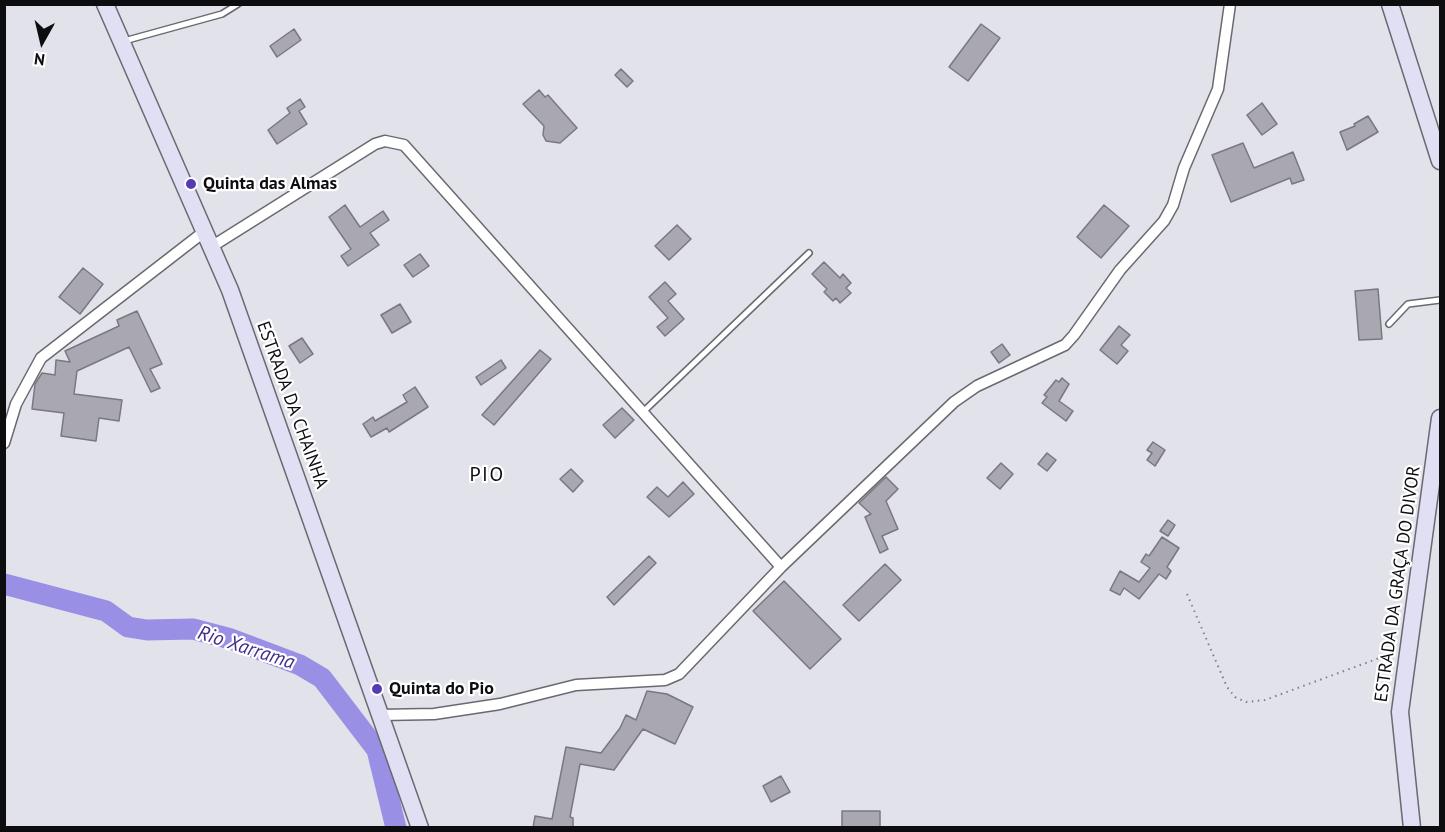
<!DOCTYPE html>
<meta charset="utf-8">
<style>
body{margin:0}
#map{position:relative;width:1445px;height:832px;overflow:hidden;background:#e2e2eb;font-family:"PT Sans",sans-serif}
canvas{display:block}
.frame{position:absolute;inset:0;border:6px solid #0d0d10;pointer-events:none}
.north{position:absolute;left:12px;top:12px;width:60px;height:60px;-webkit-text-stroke:4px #fff;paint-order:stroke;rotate:188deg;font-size:16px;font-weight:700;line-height:24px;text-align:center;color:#0d0d10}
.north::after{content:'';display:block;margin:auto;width:21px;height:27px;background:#0d0d10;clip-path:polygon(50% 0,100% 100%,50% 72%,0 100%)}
</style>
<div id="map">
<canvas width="1445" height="832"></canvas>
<div class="frame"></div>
<div class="north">N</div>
</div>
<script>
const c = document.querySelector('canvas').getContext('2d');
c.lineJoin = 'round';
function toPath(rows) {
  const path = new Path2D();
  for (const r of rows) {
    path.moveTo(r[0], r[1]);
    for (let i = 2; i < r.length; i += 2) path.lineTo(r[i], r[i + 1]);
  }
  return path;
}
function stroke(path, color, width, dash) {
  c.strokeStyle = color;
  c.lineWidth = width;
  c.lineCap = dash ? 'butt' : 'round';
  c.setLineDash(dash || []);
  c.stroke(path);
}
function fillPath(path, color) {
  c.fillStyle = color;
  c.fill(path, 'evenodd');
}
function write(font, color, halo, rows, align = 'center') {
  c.font = font + ' "PT Sans",sans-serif';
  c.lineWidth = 4.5;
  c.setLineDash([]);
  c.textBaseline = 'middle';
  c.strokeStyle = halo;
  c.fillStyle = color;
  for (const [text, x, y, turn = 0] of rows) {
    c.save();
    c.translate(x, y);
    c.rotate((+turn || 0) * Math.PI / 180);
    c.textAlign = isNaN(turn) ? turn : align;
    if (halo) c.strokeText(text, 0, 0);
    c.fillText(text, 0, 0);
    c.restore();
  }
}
stroke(toPath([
 [4,584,106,611,128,627,147,630,193,629,231,639,300,665,322,678,377,750,396,828]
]), '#9990e5', 21);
const building = toPath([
 [981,24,1000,38,968,81,949,67,981,24],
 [294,29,301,40,277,57,270,46,294,29],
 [621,69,633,81,627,87,615,75,621,69],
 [539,90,545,97,548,95,577,128,560,143,546,141,543,135,544,126,523,104,539,90],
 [300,99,305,107,299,111,307,124,277,144,268,130,290,113,287,108,300,99],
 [1262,103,1277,124,1262,135,1247,115,1262,103],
 [1368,116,1378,132,1347,150,1340,132,1355,126,1354,124,1368,116],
 [1243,143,1254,168,1293,152,1304,180,1292,184,1290,178,1231,202,1212,155,1243,143],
 [345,205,360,227,383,211,389,220,370,233,379,245,348,266,341,256,351,249,329,217,345,205],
 [1104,205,1129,226,1101,258,1077,237,1104,205],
 [677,225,691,239,669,260,655,246,677,225],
 [420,254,429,266,413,277,404,265,420,254],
 [824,262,840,278,843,274,851,283,846,288,851,293,840,303,836,298,833,301,824,292,827,289,812,274,824,262],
 [83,268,103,284,80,314,59,297,83,268],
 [665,282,676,294,668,301,684,319,665,336,657,327,668,318,649,297,665,282],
 [1378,289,1382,339,1359,340,1355,291,1378,289],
 [400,304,411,322,392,333,381,315,400,304],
 [137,311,162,364,150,369,160,388,151,392,129,347,77,371,74,394,122,400,119,421,99,418,96,441,61,436,64,413,32,409,35,384,42,373,55,375,56,360,70,362,65,351,119,326,117,320,137,311],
 [1119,326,1130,335,1121,345,1128,351,1117,364,1100,350,1119,326],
 [302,338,313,354,300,363,289,346,302,338],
 [1002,344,1010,355,999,363,991,352,1002,344],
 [540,350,551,359,494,425,482,415,540,350],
 [501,360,506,368,481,385,476,377,501,360],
 [1062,378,1069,384,1059,401,1073,411,1066,421,1042,403,1047,397,1044,395,1056,380,1059,382,1062,378],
 [415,387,428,407,389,432,387,428,371,437,363,424,373,417,375,421,407,402,403,395,415,387],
 [622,408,634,420,615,438,603,425,622,408],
 [1153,442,1165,450,1155,466,1147,460,1152,453,1147,450,1153,442],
 [1047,453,1056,460,1047,471,1038,464,1047,453],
 [1001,463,1013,474,1000,489,987,478,1001,463],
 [571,469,583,481,573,492,560,479,571,469],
 [886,477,898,489,886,501,898,529,882,536,888,549,880,553,865,517,871,514,859,503,886,477],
 [683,482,694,494,669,517,647,497,657,487,668,497,683,482],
 [1168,520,1175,525,1168,536,1160,531,1168,520],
 [1162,537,1179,548,1167,567,1171,571,1166,579,1159,574,1139,599,1124,588,1120,595,1110,590,1120,571,1139,582,1150,568,1141,562,1146,554,1149,556,1162,537],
 [649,556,656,563,614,605,607,597,649,556],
 [885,564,901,580,859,621,843,605,885,564],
 [784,581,841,639,810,669,753,611,784,581],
 [647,691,667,694,693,707,675,744,643,729,614,770,580,764,570,817,573,818,573,828,533,828,535,816,552,819,566,747,601,753,620,728,626,715,636,720,647,691],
 [781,776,790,792,771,802,763,786,781,776],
 [842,811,880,811,880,828,842,828,842,811]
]);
fillPath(building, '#a9a8b1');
stroke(building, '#787880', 1.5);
const lane = toPath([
 [124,41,222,14,238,4],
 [1389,324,1408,304,1440,300],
 [643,412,809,253]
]);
const street = toPath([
 [211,247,375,144,385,141,404,145,781,567],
 [4,443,16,404,41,358,205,231],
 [380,715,434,714,500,704,576,685,665,680,679,674,781,567,954,402,977,386,1065,345,1074,335,1120,270,1164,221,1173,205,1184,168,1218,89,1230,4]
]);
const secondary = toPath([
 [105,4,230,290,420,828],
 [1390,4,1440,161],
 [1412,828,1400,712,1440,418]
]);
stroke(lane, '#696971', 8);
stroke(street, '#696971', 13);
stroke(secondary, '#696971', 19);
stroke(toPath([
 [1187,594,1227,687,1235,697,1246,702,1265,700,1393,653]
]), '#7f7f86', 2, [1.5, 4.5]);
stroke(lane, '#fff', 5);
stroke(street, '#fff', 10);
stroke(secondary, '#e0dff3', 16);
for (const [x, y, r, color] of [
 [191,184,6,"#563bb3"],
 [377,689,6,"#563bb3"]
]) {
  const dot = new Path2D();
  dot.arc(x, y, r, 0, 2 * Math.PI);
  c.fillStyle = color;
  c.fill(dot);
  stroke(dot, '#fff', 2);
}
write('bold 18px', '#0d0d10', '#fff', [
 ["Quinta das Almas",203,184],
 ["Quinta do Pio",389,689]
], 'left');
write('18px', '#0d0d10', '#fff', [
 ["ESTRADA DA CHAINHA",292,405,70],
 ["ESTRADA DA GRAÇA DO DIVOR",1398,584,-82]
]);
c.letterSpacing = '1.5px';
write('20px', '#0d0d10', '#fff', [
 ["PIO",487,475]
]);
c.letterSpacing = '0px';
write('italic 20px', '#422c8d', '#fff', [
 ["Rio Xarrama",246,648,18]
]);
</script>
